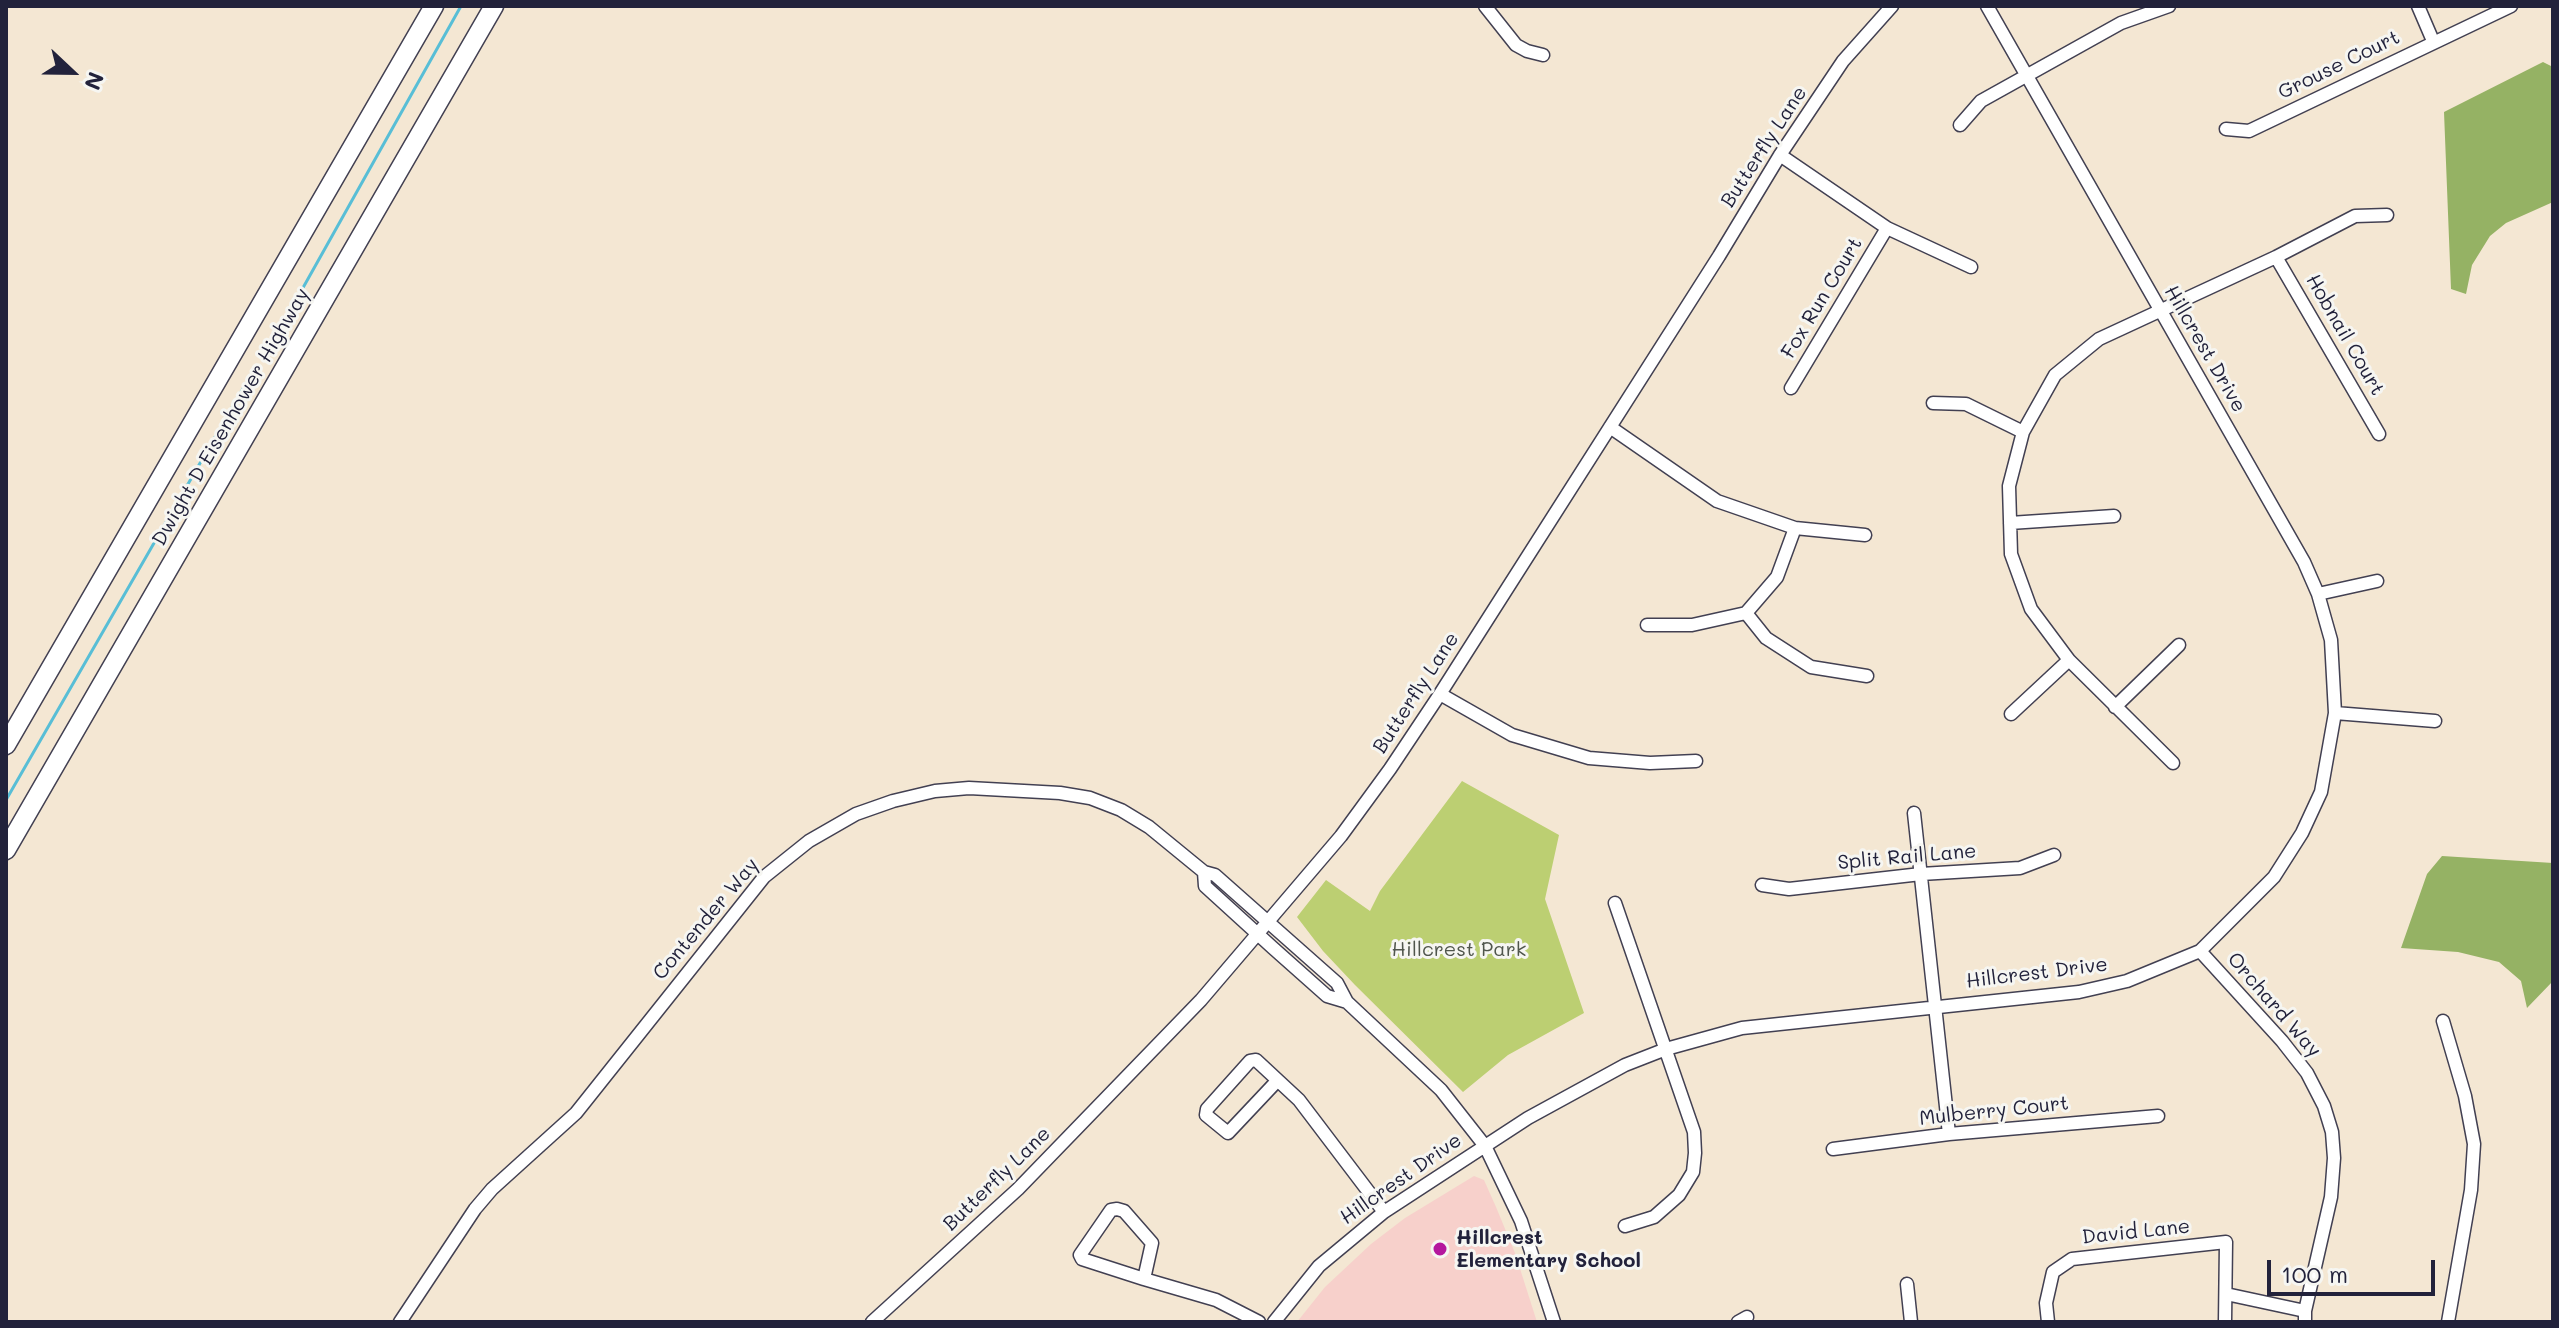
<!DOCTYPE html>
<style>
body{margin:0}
#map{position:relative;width:2559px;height:1328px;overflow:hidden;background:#f4e7d3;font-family:Mali,sans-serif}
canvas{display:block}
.frame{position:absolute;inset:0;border:8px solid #22223b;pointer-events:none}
.north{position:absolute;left:32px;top:32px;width:80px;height:80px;-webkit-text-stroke:6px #f6f6f2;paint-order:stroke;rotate:112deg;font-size:22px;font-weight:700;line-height:32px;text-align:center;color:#22223b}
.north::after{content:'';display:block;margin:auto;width:28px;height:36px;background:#22223b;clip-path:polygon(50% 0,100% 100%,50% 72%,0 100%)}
.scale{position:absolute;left:2267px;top:1260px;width:168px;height:36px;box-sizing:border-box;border:4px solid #22223b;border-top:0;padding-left:10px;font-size:24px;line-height:28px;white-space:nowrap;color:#22223b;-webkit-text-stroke:6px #f6f6f2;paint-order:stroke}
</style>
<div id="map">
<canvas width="2559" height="1328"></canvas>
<div class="frame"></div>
<div class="north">N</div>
<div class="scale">100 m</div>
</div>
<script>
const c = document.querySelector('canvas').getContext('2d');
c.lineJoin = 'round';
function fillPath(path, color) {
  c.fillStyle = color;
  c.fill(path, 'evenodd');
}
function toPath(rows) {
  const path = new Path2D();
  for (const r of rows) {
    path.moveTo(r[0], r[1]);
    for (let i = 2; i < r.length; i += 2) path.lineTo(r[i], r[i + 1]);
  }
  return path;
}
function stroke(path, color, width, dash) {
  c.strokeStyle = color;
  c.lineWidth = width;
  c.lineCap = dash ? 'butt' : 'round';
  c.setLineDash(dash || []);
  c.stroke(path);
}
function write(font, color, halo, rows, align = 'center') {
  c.font = font + ' Mali,sans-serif';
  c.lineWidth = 6;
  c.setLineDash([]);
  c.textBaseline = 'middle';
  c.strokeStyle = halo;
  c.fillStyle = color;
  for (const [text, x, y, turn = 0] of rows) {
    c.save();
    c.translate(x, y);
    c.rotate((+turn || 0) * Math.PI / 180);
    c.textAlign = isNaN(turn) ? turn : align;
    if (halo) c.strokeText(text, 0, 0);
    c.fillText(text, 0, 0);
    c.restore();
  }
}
fillPath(toPath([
 [1474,1176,1484,1180,1496,1207,1515,1253,1537,1322,1297,1322,1325,1287,1371,1244,1405,1218]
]), '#f7d0cb');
fillPath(toPath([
 [1462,781,1559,835,1545,899,1584,1013,1508,1055,1463,1092,1355,985,1323,951,1297,917,1326,880,1370,911,1380,891]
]), '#bccf72');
fillPath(toPath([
 [2543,62,2553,67,2553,202,2506,223,2490,236,2472,265,2466,294,2451,289,2444,112],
 [2442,856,2553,863,2553,981,2527,1008,2521,981,2499,962,2458,952,2401,948,2427,874]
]), '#95b264');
stroke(toPath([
 [281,327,461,6],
 [6,800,256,366]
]), '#58bed6', 3);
const minor = toPath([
 [1485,6,1516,45,1527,51,1543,55],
 [2418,6,2433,41],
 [1960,125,1981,101,2121,23,2169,6],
 [2226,129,2249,131,2511,6],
 [1780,155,1887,228,1971,267],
 [2276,257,2379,434],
 [1791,388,1887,228],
 [1933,403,1966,404,2023,432],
 [1610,427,1717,501,1795,528,1865,535],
 [2010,523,2114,516],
 [2318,594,2377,581],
 [1746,613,1766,638,1811,667,1867,676],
 [1647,625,1692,625,1746,613,1777,577,1795,528],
 [1440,694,1512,735,1589,758,1650,763,1696,761],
 [2115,707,2179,645],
 [2335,713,2435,721],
 [2011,714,2069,660],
 [2173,763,2069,660,2031,609,2011,554,2009,486,2023,432,2055,375,2099,339,2276,257,2355,216,2387,215],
 [1914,813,1949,1134],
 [1204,872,1205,886,1273,948,1327,996,1347,1002],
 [1762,885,1789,889,1921,874,2020,868,2054,855],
 [1615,903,1694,1132,1695,1153,1693,1172,1679,1195,1654,1217,1625,1226],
 [2200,951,2282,1041,2307,1073,2324,1106,2332,1132,2334,1158,2331,1197,2305,1311,2305,1322],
 [2443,1021,2465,1096,2474,1144,2471,1190,2448,1322],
 [1277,1081,1228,1133,1206,1115,1207,1109,1250,1061,1256,1060,1299,1100,1384,1212],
 [1833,1149,1949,1134,2158,1116],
 [1117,1209,1124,1211,1152,1243,1144,1279,1082,1259,1080,1255,1111,1210,1117,1209],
 [1144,1279,1216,1300,1259,1322],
 [1907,1284,1911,1322],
 [2226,1294,2305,1311],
 [400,1322,475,1209,492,1189,576,1113,764,877,809,841,856,814,893,801,935,791,969,788,1060,793,1090,798,1121,810,1149,827,1204,872,1215,875,1337,983,1347,1002,1441,1090,1485,1146,1521,1221,1554,1322],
 [872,1322,1018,1189,1201,1000,1341,836,1390,769,1440,694,1719,256,1780,155,1843,61,1892,6],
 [1274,1322,1319,1266,1384,1212,1528,1118,1625,1065,1666,1049,1742,1028,2079,992,2127,981,2200,951,2274,877,2302,833,2321,792,2335,713,2331,640,2318,594,2304,562,1987,6],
 [1738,1322,1747,1317],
 [2048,1322,2046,1303,2053,1272,2072,1259,2226,1242,2225,1322]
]);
const highway = toPath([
 [6,745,434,6],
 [6,850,494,6]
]);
stroke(minor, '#424052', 15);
stroke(highway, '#424052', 21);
stroke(minor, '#fff', 12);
stroke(highway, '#fff', 18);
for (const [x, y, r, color] of [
 [1440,1249,8,"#b5179e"]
]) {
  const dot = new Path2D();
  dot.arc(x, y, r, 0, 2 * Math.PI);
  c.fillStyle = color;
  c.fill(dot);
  stroke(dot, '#f6f6f2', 3);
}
write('20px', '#22223b', '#f6f6f2', [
 ["Grouse Court",2339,65,-26],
 ["Butterfly Lane",1764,147,-57],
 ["Fox Run Court",1822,298,-59],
 ["Hobnail Court",2345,335,60],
 ["Hillcrest Drive",2205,349,60],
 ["Dwight D Eisenhower Highway",231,417,-60],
 ["Butterfly Lane",1416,693,-57],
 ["Split Rail Lane",1907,857,-5],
 ["Contender Way",706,919,-50],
 ["Hillcrest Drive",2037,973,-7],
 ["Orchard Way",2274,1005,49],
 ["Mulberry Court",1994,1111,-6],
 ["Butterfly Lane",997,1179,-44],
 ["Hillcrest Drive",1401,1179,-35],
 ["David Lane",2136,1232,-6]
]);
write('20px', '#50564c', '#f6f6f2', [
 ["Hillcrest Park",1459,950]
]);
write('bold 20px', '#22223b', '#f6f6f2', [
 ["Hillcrest",1456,1238],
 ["Elementary School",1456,1261]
], 'left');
</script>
